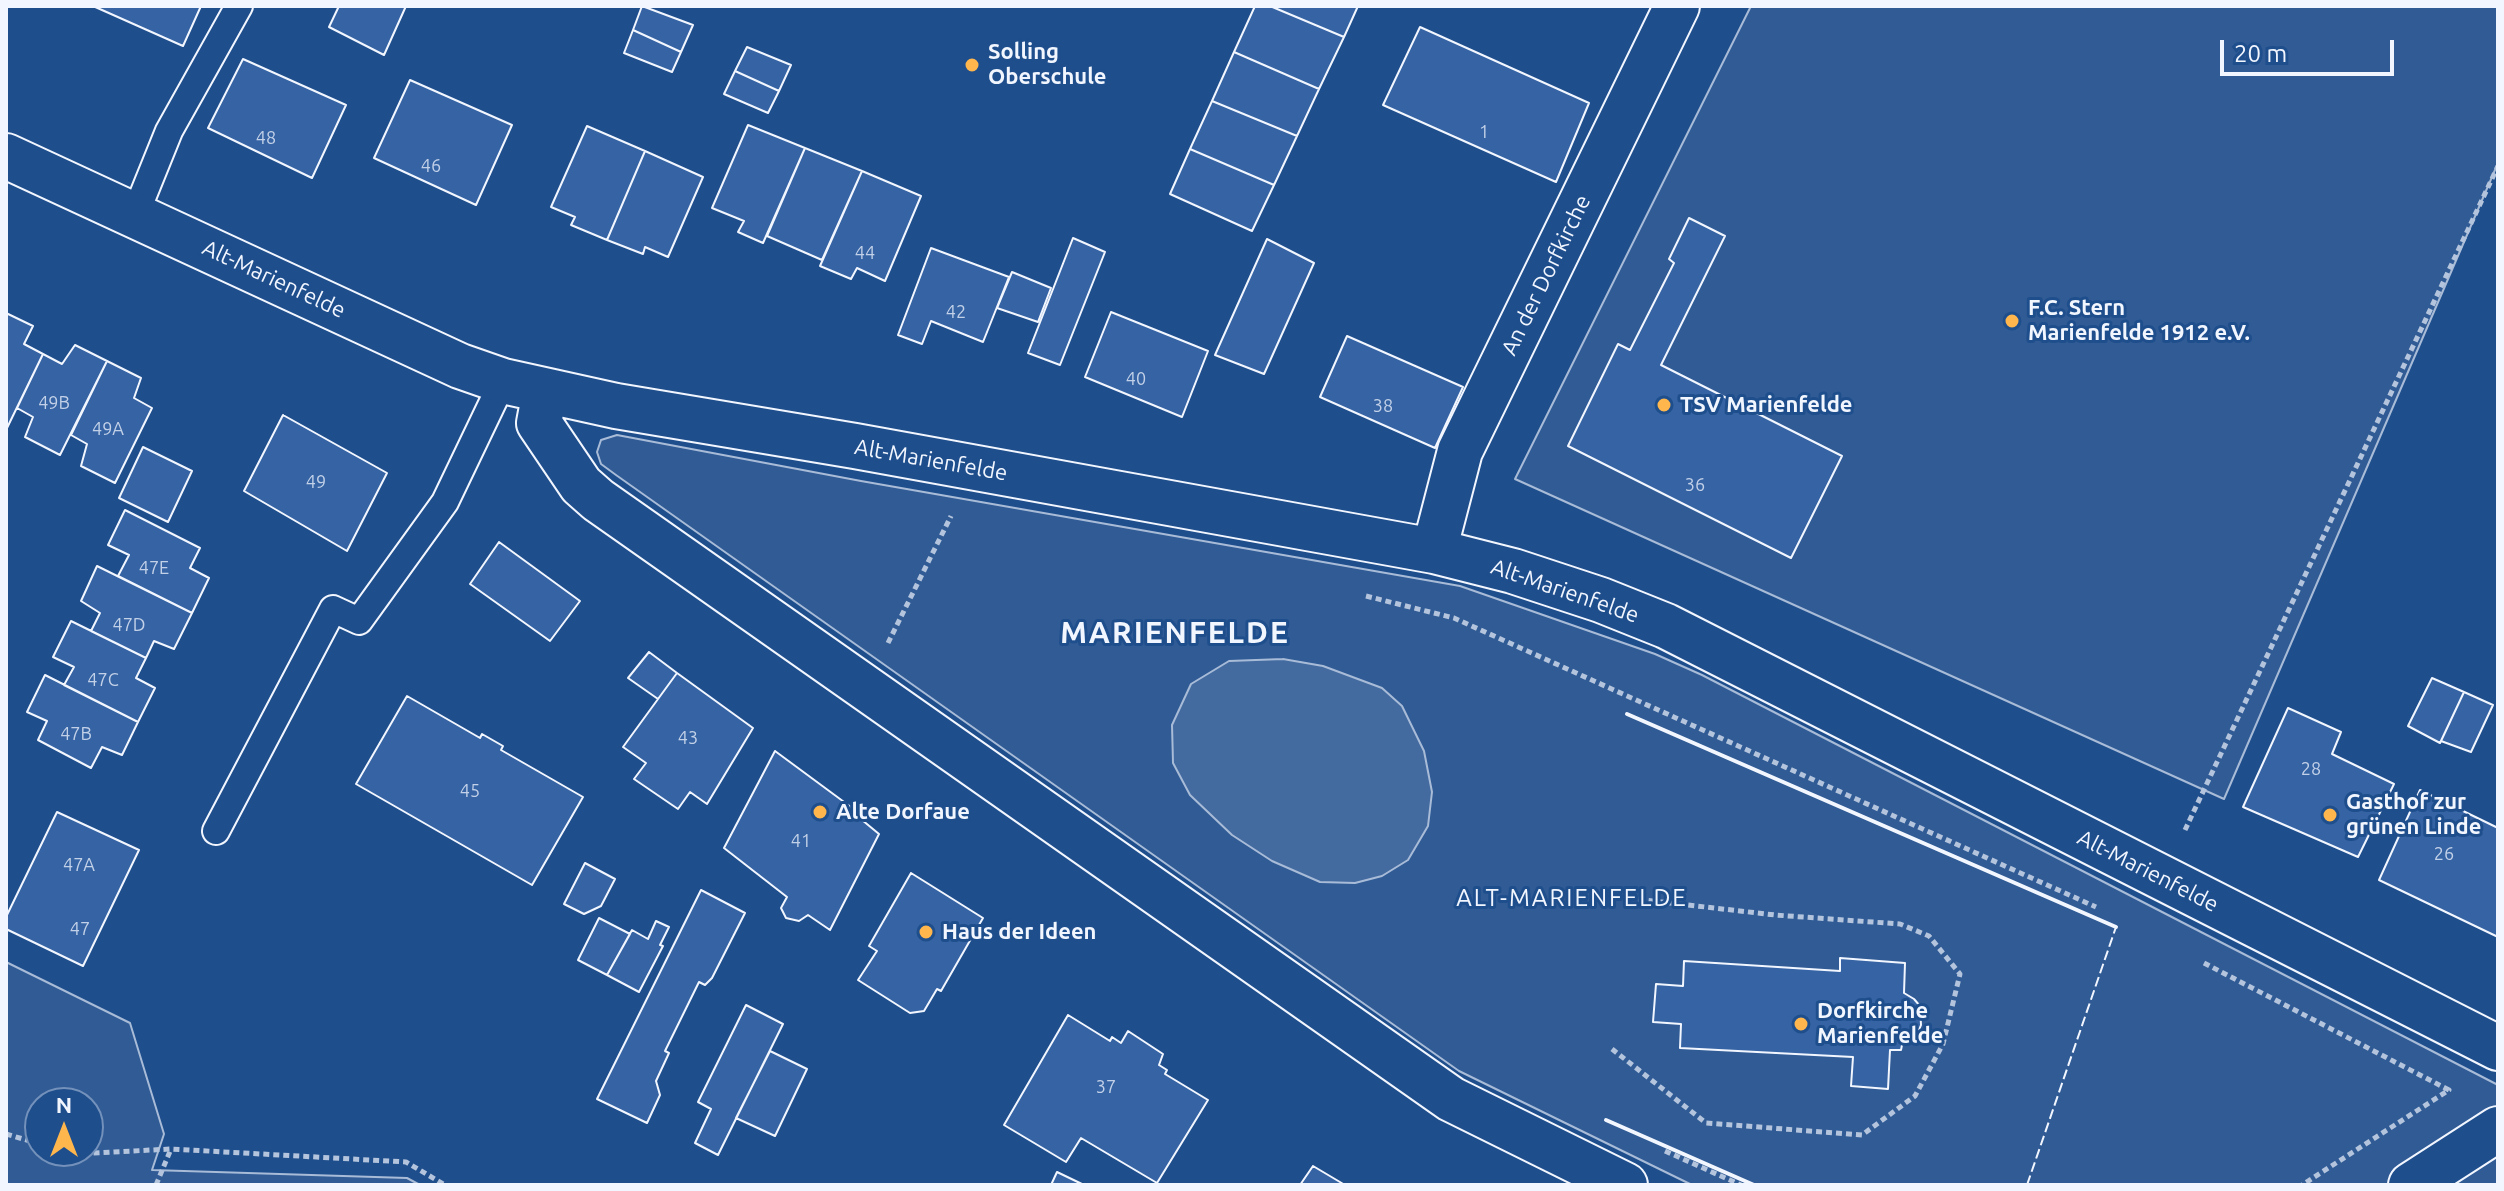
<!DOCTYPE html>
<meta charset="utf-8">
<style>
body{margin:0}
#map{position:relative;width:2504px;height:1191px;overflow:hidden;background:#1f4e8c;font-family:Ubuntu,sans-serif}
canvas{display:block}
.frame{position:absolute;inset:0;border:8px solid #f2f6ff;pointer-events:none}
.north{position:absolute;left:24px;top:1087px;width:80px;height:80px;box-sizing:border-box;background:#1f4e8c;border:2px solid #7391ba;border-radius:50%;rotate:0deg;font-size:22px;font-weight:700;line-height:32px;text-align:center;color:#f2f6ff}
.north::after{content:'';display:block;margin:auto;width:28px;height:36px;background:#ffb74d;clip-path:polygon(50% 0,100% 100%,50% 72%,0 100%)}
.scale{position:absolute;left:2220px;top:40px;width:174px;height:36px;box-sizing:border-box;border:4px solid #f2f6ff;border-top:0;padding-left:10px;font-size:24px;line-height:28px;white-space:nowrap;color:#f2f6ff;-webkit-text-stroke:6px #1f4e8c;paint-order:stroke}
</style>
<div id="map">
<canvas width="2504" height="1191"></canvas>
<div class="frame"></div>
<div class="north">N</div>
<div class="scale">20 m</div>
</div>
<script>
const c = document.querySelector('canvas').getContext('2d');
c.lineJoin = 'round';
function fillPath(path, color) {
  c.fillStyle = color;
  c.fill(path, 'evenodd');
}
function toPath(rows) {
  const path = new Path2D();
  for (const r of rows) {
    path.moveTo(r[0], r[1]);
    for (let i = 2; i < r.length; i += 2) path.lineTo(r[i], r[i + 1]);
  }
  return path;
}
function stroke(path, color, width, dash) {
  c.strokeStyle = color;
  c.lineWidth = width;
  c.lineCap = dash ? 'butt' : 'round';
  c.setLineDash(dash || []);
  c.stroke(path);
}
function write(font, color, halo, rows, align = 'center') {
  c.font = font + ' Ubuntu,sans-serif';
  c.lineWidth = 6;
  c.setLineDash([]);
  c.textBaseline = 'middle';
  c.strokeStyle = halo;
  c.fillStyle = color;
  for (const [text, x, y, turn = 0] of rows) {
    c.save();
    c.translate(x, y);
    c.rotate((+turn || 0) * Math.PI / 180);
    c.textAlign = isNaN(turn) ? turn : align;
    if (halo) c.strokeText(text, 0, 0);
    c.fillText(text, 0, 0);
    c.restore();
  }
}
const built = toPath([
 [1751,6,2498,6,2498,163,2224,799,1515,479,1751,6],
 [617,435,861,481,1460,586,1655,654,1702,675,2498,1085,2498,1185,1692,1185,1459,1071,616,475,601,464,597,452,601,440,617,435],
 [6,962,130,1023,164,1134,152,1170,407,1178,420,1185,6,1185,6,962],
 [40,1103,88,1103,88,1151,40,1151,40,1103]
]);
fillPath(built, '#305b95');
stroke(built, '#a8bbd7', 2);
const water = toPath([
 [1283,659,1323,666,1382,688,1402,706,1424,751,1432,792,1428,826,1408,860,1382,876,1355,883,1320,882,1272,861,1232,835,1190,795,1173,763,1172,725,1191,684,1229,661,1283,659]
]);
fillPath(water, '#446ba0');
stroke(water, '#a8bbd7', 2);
const building = toPath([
 [93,6,201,6,183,46,93,6],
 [339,6,406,6,384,55,329,27,339,6],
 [642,6,693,25,681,52,633,30,642,6],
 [1255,6,1270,6,1344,37,1319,89,1234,52,1255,6],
 [1270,6,1358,6,1344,37,1270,6],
 [1420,27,1589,103,1556,182,1383,105,1420,27],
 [633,30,681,52,672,72,624,53,633,30],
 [747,47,791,65,779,91,735,71,747,47],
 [1234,52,1319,89,1297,136,1212,101,1234,52],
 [243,59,346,105,312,178,208,128,243,59],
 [735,71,779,91,768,113,724,94,735,71],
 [410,80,512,125,476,205,374,158,410,80],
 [1212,101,1297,136,1274,185,1190,149,1212,101],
 [748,125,805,148,763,243,738,232,744,221,712,208,748,125],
 [587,126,645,151,607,240,571,225,575,217,551,207,587,126],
 [805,148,862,171,822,260,767,236,805,148],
 [1190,149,1274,185,1252,231,1170,194,1190,149],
 [645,151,703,177,668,257,645,247,643,254,607,240,645,151],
 [862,171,921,196,885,281,857,268,851,279,820,266,862,171],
 [1689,218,1725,236,1661,365,1842,456,1791,558,1568,446,1618,344,1630,350,1674,263,1669,259,1689,218],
 [1073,238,1105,252,1060,365,1028,353,1073,238],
 [1267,239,1314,263,1264,374,1215,355,1267,239],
 [931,248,1009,277,983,342,931,321,922,344,898,335,931,248],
 [1012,272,1051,288,1038,322,997,308,1012,272],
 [1111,312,1208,351,1182,417,1085,377,1111,312],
 [6,313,33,326,24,344,43,354,7,428,6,313],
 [1347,336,1463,387,1435,448,1320,397,1347,336],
 [75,345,107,361,60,455,25,437,33,417,17,408,43,354,62,364,75,345],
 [107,361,141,378,134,398,152,408,115,483,81,466,87,444,71,435,107,361],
 [283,415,387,473,347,551,244,491,283,415],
 [143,447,192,471,168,522,119,498,143,447],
 [125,510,200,548,190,568,209,578,192,613,118,576,129,555,108,545,125,510],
 [499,542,580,601,550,641,470,584,499,542],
 [97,566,192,613,174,649,154,641,146,658,91,631,100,613,81,601,97,566],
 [71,621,146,658,136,678,155,688,138,722,64,685,74,667,53,657,71,621],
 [649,652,677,673,658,699,628,678,649,652],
 [677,673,753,728,707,804,690,792,678,809,634,779,646,763,623,747,677,673],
 [45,675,138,722,122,755,102,747,91,768,38,740,47,721,27,712,45,675],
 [2432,678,2464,692,2440,743,2408,726,2432,678],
 [2464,692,2493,705,2471,752,2441,741,2464,692],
 [407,696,480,738,482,734,503,746,501,750,583,797,532,885,356,784,407,696],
 [2288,708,2341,732,2332,754,2394,784,2358,857,2243,807,2288,708],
 [775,751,859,813,856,815,879,834,830,930,808,915,799,921,786,918,781,908,787,897,724,848,775,751],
 [2420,790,2498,828,2498,937,2379,880,2420,790],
 [57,812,139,850,83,966,6,929,6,917,57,812],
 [585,863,615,879,601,906,584,914,564,904,585,863],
 [911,873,983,918,941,991,937,989,924,1011,910,1013,858,980,877,951,869,946,911,873],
 [701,890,745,913,712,978,705,985,699,982,665,1051,669,1053,656,1081,660,1095,647,1123,597,1099,701,890],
 [599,918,630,934,607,975,578,960,599,918],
 [656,921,669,927,660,945,663,946,639,992,607,975,632,930,648,939,656,921],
 [1840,958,1905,963,1904,993,1914,999,1920,1006,1921,1025,1917,1035,1902,1045,1901,1050,1890,1050,1888,1089,1851,1086,1853,1057,1680,1048,1681,1024,1653,1022,1656,984,1683,986,1684,961,1840,971,1840,958],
 [746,1005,783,1024,718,1155,695,1143,711,1109,698,1102,746,1005],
 [1068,1015,1110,1041,1112,1037,1121,1043,1128,1031,1163,1054,1159,1065,1167,1070,1165,1074,1208,1100,1157,1183,1081,1138,1066,1162,1004,1125,1068,1015],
 [770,1051,807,1069,775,1136,736,1118,770,1051],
 [1313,1166,1345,1185,1300,1185,1313,1166],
 [1057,1172,1084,1185,1051,1185,1057,1172]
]);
fillPath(building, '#3563a3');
stroke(building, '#f2f6ff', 2);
const lane = toPath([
 [135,215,169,131,239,6],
 [216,831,333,609,359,621,445,502,503,381]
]);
const street = toPath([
 [6,156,460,366,503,381,616,406,855,446,1434,551,1513,571,1601,600,1666,626,2498,1048],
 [545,391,539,423,581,485,598,500,1451,1099,1625,1185],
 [1434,551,1460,451,1677,6],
 [2411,1185,2498,1129]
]);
stroke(lane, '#f2f6ff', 30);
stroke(street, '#f2f6ff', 48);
stroke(toPath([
 [1366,596,1454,618,2096,907],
 [888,643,951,516],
 [2185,830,2498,166],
 [2204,963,2449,1090,2302,1185],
 [1612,1049,1706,1123,1862,1135,1915,1096,1943,1044,1960,974,1929,936,1900,924,1775,915,1627,898],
 [6,1134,40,1144],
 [64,1151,74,1154,171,1149,406,1162,445,1185],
 [1665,1151,1741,1185],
 [156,1185,171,1149]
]), '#b3c4dc', 5, [6, 4]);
stroke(lane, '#1f4e8c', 26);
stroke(street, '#1f4e8c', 44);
stroke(toPath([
 [2027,1185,2116,927]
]), '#f2f6ff', 2, [10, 4]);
stroke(toPath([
 [1627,714,2116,927],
 [1606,1120,1754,1185]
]), '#f2f6ff', 4);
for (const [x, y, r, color] of [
 [972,65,8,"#ffb74d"],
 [2012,321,8,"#ffb74d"],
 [1664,405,8,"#ffb74d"],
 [820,812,8,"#ffb74d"],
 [2330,815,8,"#ffb74d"],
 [926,932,8,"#ffb74d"],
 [1801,1024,8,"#ffb74d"]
]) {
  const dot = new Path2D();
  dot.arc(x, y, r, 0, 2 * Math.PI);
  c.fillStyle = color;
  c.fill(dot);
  stroke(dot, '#1f4e8c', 3);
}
write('18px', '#c3d1e8', null, [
 ["1",1484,132],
 ["48",266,138],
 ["46",431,166],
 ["44",865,253],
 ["42",956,312],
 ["40",1136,379],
 ["49B",54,403],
 ["38",1383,406],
 ["49A",108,429],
 ["49",316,482],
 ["36",1695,485],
 ["47E",154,568],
 ["47D",129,625],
 ["47C",103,680],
 ["47B",76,734],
 ["43",688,738],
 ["28",2311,769],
 ["45",470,791],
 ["41",801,841],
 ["26",2444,854],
 ["47A",79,865],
 ["47",80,929],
 ["37",1106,1087]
]);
write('bold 22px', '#f2f6ff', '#1f4e8c', [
 ["Solling",988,52],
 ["Oberschule",988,77],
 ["F.C. Stern",2028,308],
 ["Marienfelde 1912 e.V.",2028,333],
 ["TSV Marienfelde",1680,405],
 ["Gasthof zur",2346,802],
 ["grünen Linde",2346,827],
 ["Alte Dorfaue",836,812],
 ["Haus der Ideen",942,932],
 ["Dorfkirche",1817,1011],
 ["Marienfelde",1817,1036]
], 'left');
write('22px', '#f2f6ff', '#1f4e8c', [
 ["An der Dorfkirche",1546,275,-64],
 ["Alt-Marienfelde",274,279,25],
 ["Alt-Marienfelde",931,460,10],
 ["Alt-Marienfelde",1565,591,19],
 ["Alt-Marienfelde",2148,871,27]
]);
c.letterSpacing = '2px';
write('24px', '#f2f6ff', '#1f4e8c', [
 ["ALT-MARIENFELDE",1572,898]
]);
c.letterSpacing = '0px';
c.letterSpacing = '2px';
write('bold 30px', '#f2f6ff', '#1f4e8c', [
 ["MARIENFELDE",1175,633]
]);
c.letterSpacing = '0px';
</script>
